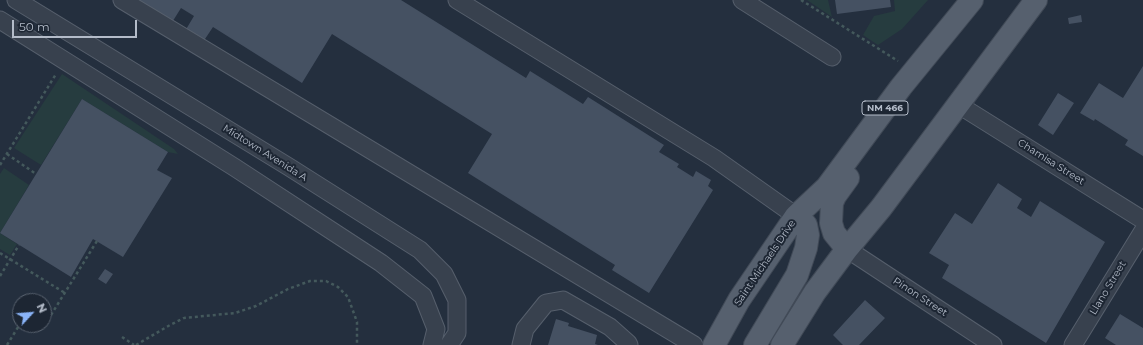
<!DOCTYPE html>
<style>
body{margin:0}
#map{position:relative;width:1143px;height:345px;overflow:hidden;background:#242f3e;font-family:Montserrat,sans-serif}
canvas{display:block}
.north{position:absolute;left:12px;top:293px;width:40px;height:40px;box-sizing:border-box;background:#1d2633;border:1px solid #59626f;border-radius:50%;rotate:64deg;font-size:11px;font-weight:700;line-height:16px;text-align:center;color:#b4bcc9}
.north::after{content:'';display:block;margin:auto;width:14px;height:18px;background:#8ab4f8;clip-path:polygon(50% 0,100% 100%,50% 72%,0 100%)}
.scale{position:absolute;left:12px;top:20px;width:125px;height:18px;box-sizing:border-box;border:2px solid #b4bcc9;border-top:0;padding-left:5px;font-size:12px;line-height:14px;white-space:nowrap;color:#b4bcc9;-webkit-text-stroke:3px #1d2633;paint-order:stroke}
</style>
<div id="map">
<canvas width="1143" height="345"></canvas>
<div class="north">N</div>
<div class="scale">50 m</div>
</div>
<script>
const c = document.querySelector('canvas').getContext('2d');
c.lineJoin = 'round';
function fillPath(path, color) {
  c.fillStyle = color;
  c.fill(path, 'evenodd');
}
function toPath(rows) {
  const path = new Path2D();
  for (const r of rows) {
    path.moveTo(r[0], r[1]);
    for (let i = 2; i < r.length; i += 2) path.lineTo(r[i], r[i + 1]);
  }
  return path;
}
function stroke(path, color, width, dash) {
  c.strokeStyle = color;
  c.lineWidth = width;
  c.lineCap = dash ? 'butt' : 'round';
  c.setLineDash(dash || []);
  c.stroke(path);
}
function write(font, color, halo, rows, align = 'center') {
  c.font = font + ' Montserrat,sans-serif';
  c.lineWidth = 4;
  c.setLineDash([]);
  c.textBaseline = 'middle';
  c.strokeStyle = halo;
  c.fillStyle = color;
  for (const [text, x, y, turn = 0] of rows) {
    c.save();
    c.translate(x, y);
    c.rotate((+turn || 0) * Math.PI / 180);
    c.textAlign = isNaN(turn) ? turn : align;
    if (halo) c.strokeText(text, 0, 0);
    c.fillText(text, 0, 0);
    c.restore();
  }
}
fillPath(toPath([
 [807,0,828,0,832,17],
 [894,0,928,0,902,29,878,45,863,35,874,16,895,11],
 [62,74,174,149,178,154,168,152,82,99,41,165,14,148],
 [4,168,29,185,0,233,17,244,10,255,0,249,0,174]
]), '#263c3f');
fillPath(toPath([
 [133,0,401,0,526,78,530,71,583,104,588,97,664,145,659,152,679,164,677,167,693,177,696,171,711,180,708,186,713,190,649,293,612,270,615,265,468,173,492,134,332,34,302,83,213,27,203,42,185,31,194,16,181,8,171,24],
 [835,0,890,0,891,7,837,14],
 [1081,15,1082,22,1069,24,1068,18],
 [1143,66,1143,156,1125,145,1128,140,1095,119,1094,121,1080,113,1099,83,1123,98],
 [1058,93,1074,103,1053,135,1038,125],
 [82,99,168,152,157,170,172,178,123,257,93,239,71,277,0,233],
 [998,183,1022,199,1017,208,1031,217,1040,201,1105,242,1046,343,942,278,949,265,929,253,955,213,972,224],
 [105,269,113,274,106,284,98,279],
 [865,300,885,318,859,345,843,345,833,335],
 [1120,314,1143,328,1143,345,1116,345,1105,338],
 [556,319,569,323,568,326,597,335,595,344,598,345,548,345]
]), '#455162');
const minor = toPath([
 [16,0,289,167,420,250,444,274,457,300,457,333,449,345],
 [122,0,694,345],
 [457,0,714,158,796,216],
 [742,0,832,57],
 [0,20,234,167,381,263,423,296,436,329,432,345],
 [959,105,1143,220],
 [847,249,993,345],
 [521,345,525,329,546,303,563,300,610,327,628,343,629,345],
 [1073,345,1143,231]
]);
const major = toPath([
 [847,249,834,233,831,223,832,203,835,196,848,178],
 [714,345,739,300,796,216,827,187,901,87,972,0],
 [755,345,797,275,806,248,808,235,806,225,796,216],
 [782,345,815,292,847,249,881,208,1036,0]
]);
stroke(minor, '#565f6c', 19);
stroke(major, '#414a57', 24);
stroke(toPath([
 [801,0,898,61],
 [7,154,36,174],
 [0,165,56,74],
 [0,253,65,293],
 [0,276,19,245],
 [51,315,97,241],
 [122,337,134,345],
 [7,345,20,324],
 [136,345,170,325,184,318,235,313,256,306,288,289,310,281,326,281,338,287,348,297,357,322,357,345]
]), '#44595c', 2.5, [3, 3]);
stroke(minor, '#38414e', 17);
stroke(major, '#56606e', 22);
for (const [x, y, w] of [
 [885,108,46]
]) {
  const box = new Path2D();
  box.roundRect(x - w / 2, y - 7, w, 14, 3);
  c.fillStyle = '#1d2633';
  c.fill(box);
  stroke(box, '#b4bcc9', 1);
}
write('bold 9px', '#b4bcc9', null, [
 ["NM 466",885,108]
]);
write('10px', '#b4bcc9', '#1d2633', [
 ["Midtown Avenida A",265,153,32],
 ["Chamisa Street",1051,162,32],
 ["Saint Michaels Drive",765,263,-56],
 ["Llano Street",1108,288,-59],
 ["Pinon Street",920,297,33]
]);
</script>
